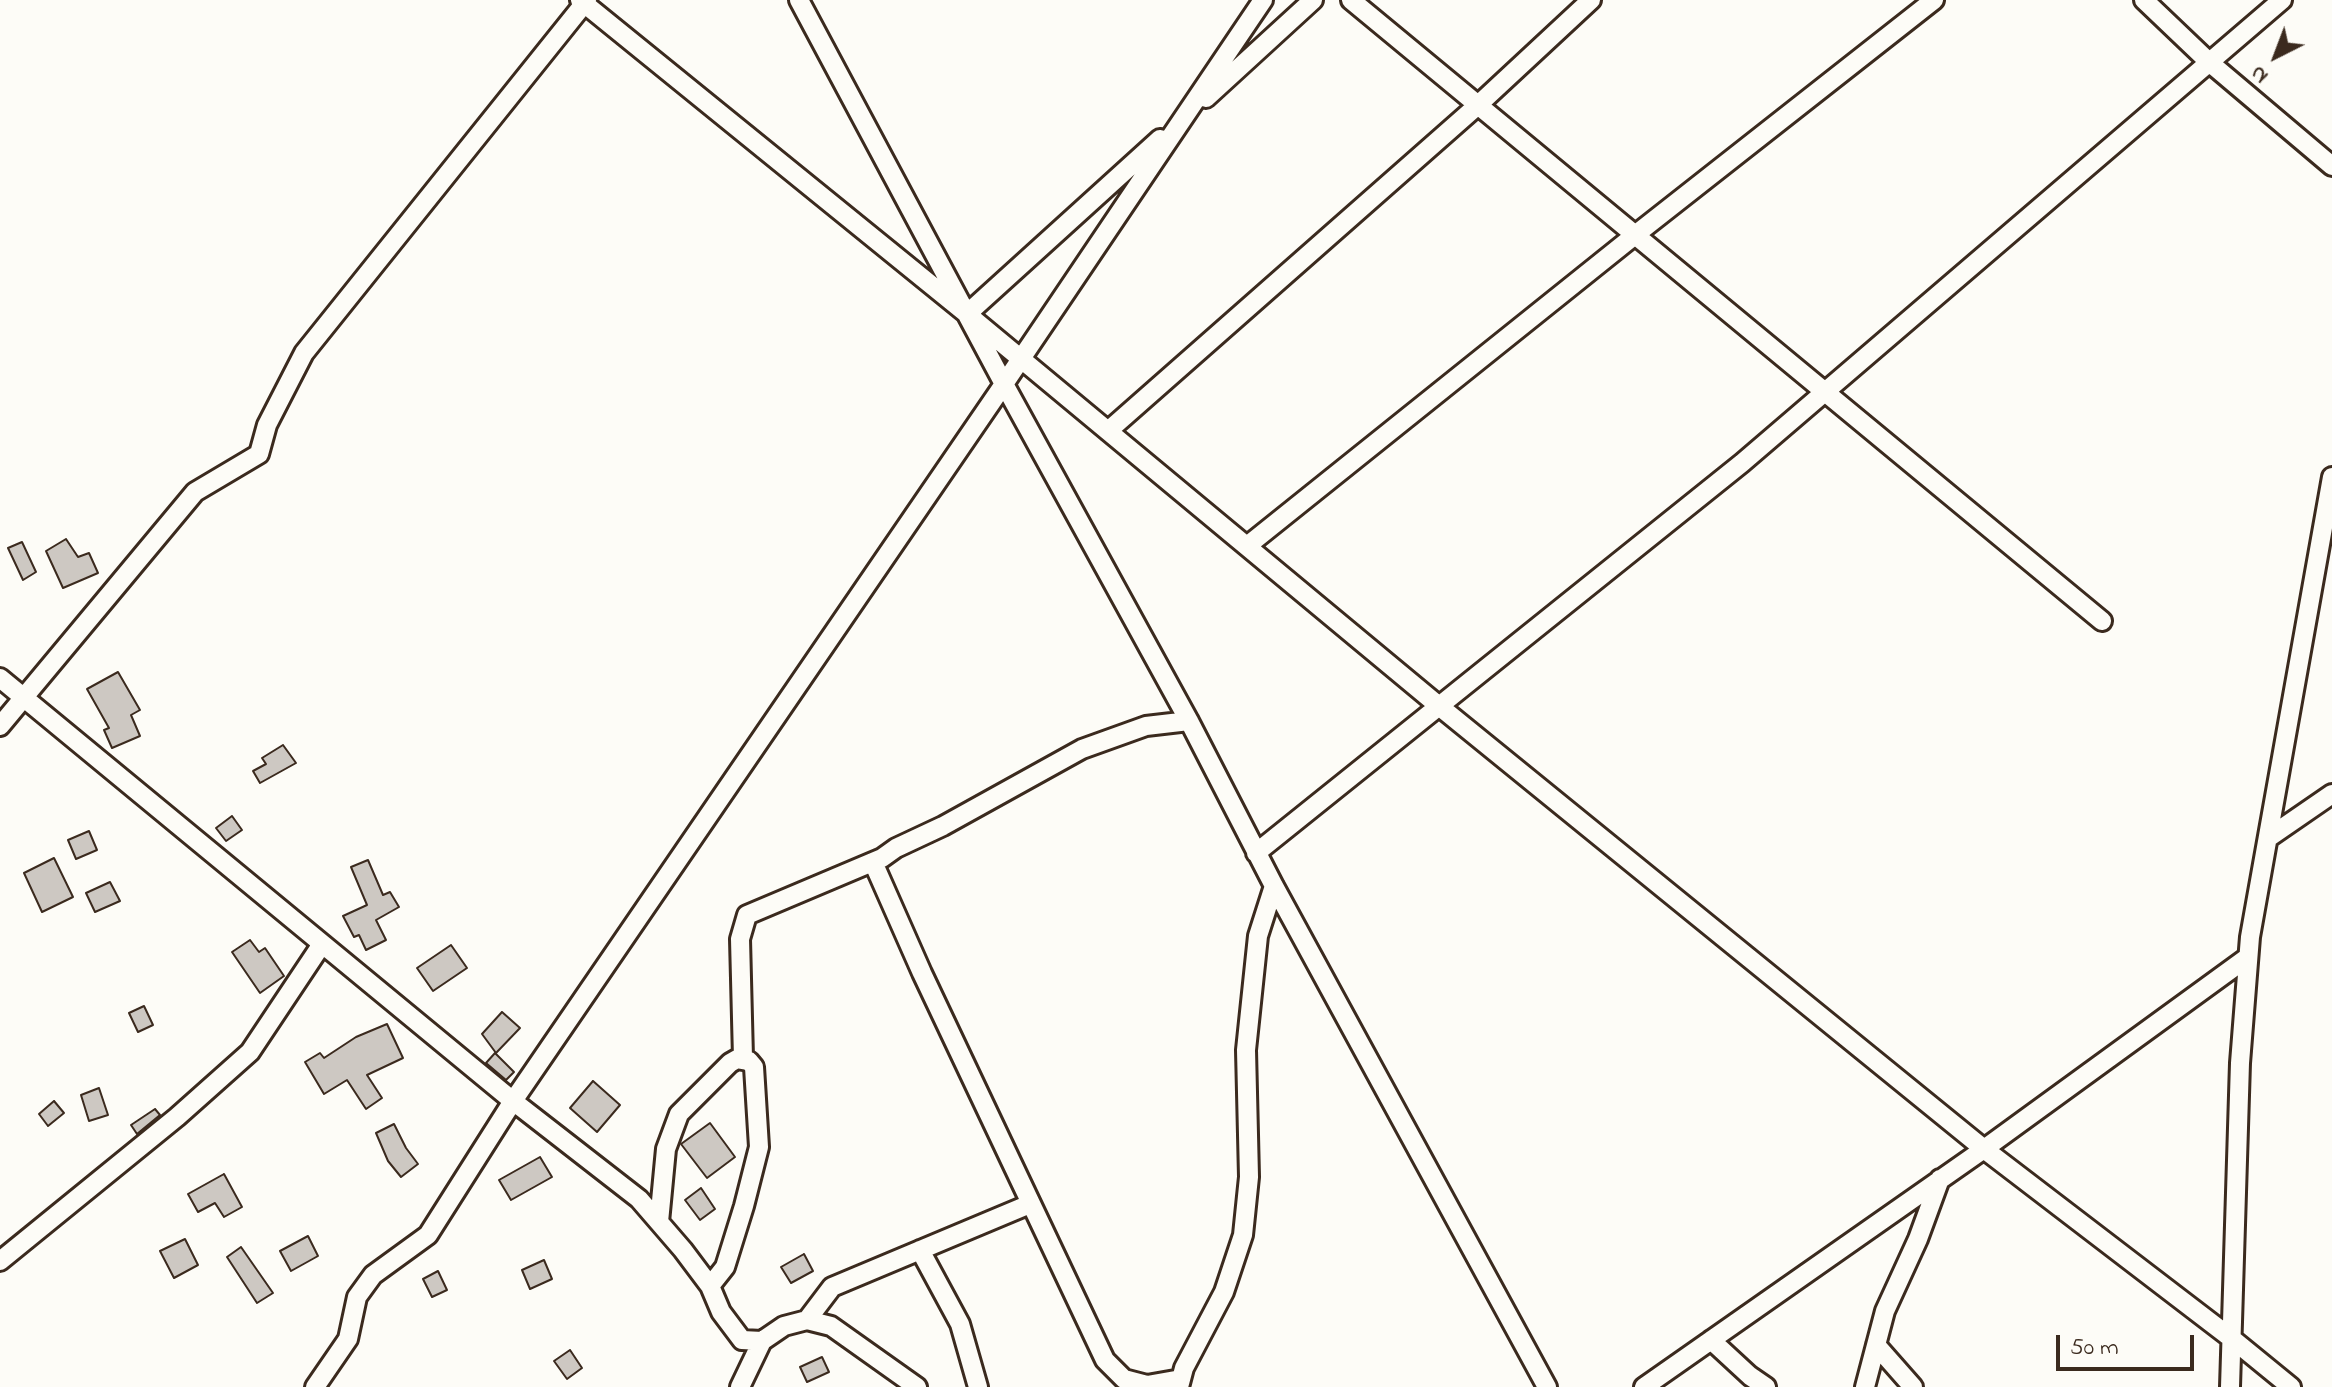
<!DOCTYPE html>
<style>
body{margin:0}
#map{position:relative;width:2332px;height:1387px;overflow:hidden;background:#fdfcf7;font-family:"Indie Flower",sans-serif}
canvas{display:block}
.north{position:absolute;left:2236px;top:16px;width:80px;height:80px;-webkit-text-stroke:6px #fdfcf7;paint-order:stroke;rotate:222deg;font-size:22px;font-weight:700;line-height:32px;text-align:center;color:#3b2a1e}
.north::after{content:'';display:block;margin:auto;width:28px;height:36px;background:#3b2a1e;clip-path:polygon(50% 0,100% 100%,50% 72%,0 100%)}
.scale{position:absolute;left:2056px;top:1335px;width:138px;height:36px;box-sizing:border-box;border:4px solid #3b2a1e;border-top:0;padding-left:10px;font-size:24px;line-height:28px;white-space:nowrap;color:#3b2a1e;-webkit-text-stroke:6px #fdfcf7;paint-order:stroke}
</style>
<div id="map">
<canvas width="2332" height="1387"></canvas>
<div class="north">N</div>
<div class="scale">50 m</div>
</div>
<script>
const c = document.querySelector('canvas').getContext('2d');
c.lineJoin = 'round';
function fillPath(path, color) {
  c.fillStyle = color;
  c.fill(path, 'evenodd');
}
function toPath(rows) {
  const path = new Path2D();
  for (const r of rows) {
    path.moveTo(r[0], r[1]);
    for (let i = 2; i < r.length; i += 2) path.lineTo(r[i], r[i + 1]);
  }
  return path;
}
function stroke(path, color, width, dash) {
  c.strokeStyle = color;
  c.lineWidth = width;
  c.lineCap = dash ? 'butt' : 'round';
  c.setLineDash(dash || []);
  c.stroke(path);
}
const building = toPath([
 [66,539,78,557,89,553,98,573,63,588,46,551,66,539],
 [22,542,36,572,23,580,8,548,22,542],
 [118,672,140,710,131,715,140,736,112,748,104,730,109,728,87,689,118,672],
 [283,745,296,763,260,783,253,771,266,764,262,758,283,745],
 [232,816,242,830,226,841,216,828,232,816],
 [89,831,97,850,76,859,68,840,89,831],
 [54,858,73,897,42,912,24,873,54,858],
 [368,860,383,895,390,892,399,907,376,920,386,940,366,950,359,935,354,937,343,916,367,905,351,867,368,860],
 [110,882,120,901,95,912,86,893,110,882],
 [250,940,259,952,265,948,284,976,260,993,232,952,250,940],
 [451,945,467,968,433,991,417,968,451,945],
 [144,1006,153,1025,138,1032,129,1013,144,1006],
 [502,1012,520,1028,496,1053,482,1034,502,1012],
 [387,1024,403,1058,367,1075,382,1098,366,1109,347,1080,324,1094,305,1062,320,1053,324,1058,356,1037,387,1024],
 [495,1053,514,1072,506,1080,486,1063,495,1053],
 [593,1081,620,1105,597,1132,570,1108,593,1081],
 [99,1088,108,1115,89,1121,81,1095,99,1088],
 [54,1101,64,1113,48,1126,39,1114,54,1101],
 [155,1109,160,1115,137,1134,131,1125,155,1109],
 [710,1123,735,1157,707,1178,681,1144,710,1123],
 [394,1124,406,1148,418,1164,401,1177,388,1161,376,1133,394,1124],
 [540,1157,552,1177,511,1200,499,1180,540,1157],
 [224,1174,242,1207,224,1217,215,1203,198,1212,188,1194,224,1174],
 [701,1188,715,1209,700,1220,685,1200,701,1188],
 [308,1236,318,1256,291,1271,280,1251,308,1236],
 [185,1239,198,1265,174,1278,160,1251,185,1239],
 [241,1247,273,1293,257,1303,227,1257,241,1247],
 [804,1254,813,1271,791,1283,781,1267,804,1254],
 [544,1260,552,1279,530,1289,522,1270,544,1260],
 [438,1271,447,1290,432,1297,423,1279,438,1271],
 [570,1350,582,1368,567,1379,554,1361,570,1350],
 [822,1357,829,1372,807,1382,800,1367,822,1357]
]);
fillPath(building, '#cdc8c2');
stroke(building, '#3b2a1e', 2);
const street = toPath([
 [580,0,967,314,1439,706,1984,1149,2231,1338,2291,1387],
 [799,0,1004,384,1189,721,1274,886,1547,1387],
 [1351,0,2102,621],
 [2144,0,2209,62,2332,166],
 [1206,98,1313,0],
 [967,314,1160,139],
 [1108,431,1478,105,1591,0],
 [1247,546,1635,235,1934,0],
 [0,678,513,1101,639,1199,683,1250,710,1286,721,1312,742,1340,762,1341,784,1326,807,1320,831,1326,917,1387],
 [0,726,195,492,259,454,267,425,304,353,587,0],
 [2268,838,2332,794],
 [1256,853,1742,463,2282,0],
 [873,862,922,973,1105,1360,1124,1379,1147,1385,1181,1379],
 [743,1058,740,939,747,915,882,858,896,848,943,826,1082,749,1146,726,1189,721],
 [659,1222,666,1149,679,1114,730,1063,737,1059,749,1061,754,1067,759,1147,744,1206,725,1267,710,1286],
 [920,1250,960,1324,978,1387],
 [0,1261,177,1117,250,1052,322,944],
 [807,1320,832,1287,1030,1204],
 [1711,1340,1750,1376,1766,1387],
 [1876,1345,1913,1387],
 [315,1387,348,1339,357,1297,373,1275,428,1235,513,1101,1004,384,1263,0],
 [740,1387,762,1341],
 [1179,1387,1184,1368,1224,1292,1243,1235,1249,1177,1246,1050,1258,936,1274,886],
 [1644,1387,1984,1149,2248,957],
 [1865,1387,1885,1311,1918,1239,1940,1179],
 [2230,1387,2240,1063,2250,937,2332,477]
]);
stroke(street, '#3b2a1e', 24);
stroke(street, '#fdfcf7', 18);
</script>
